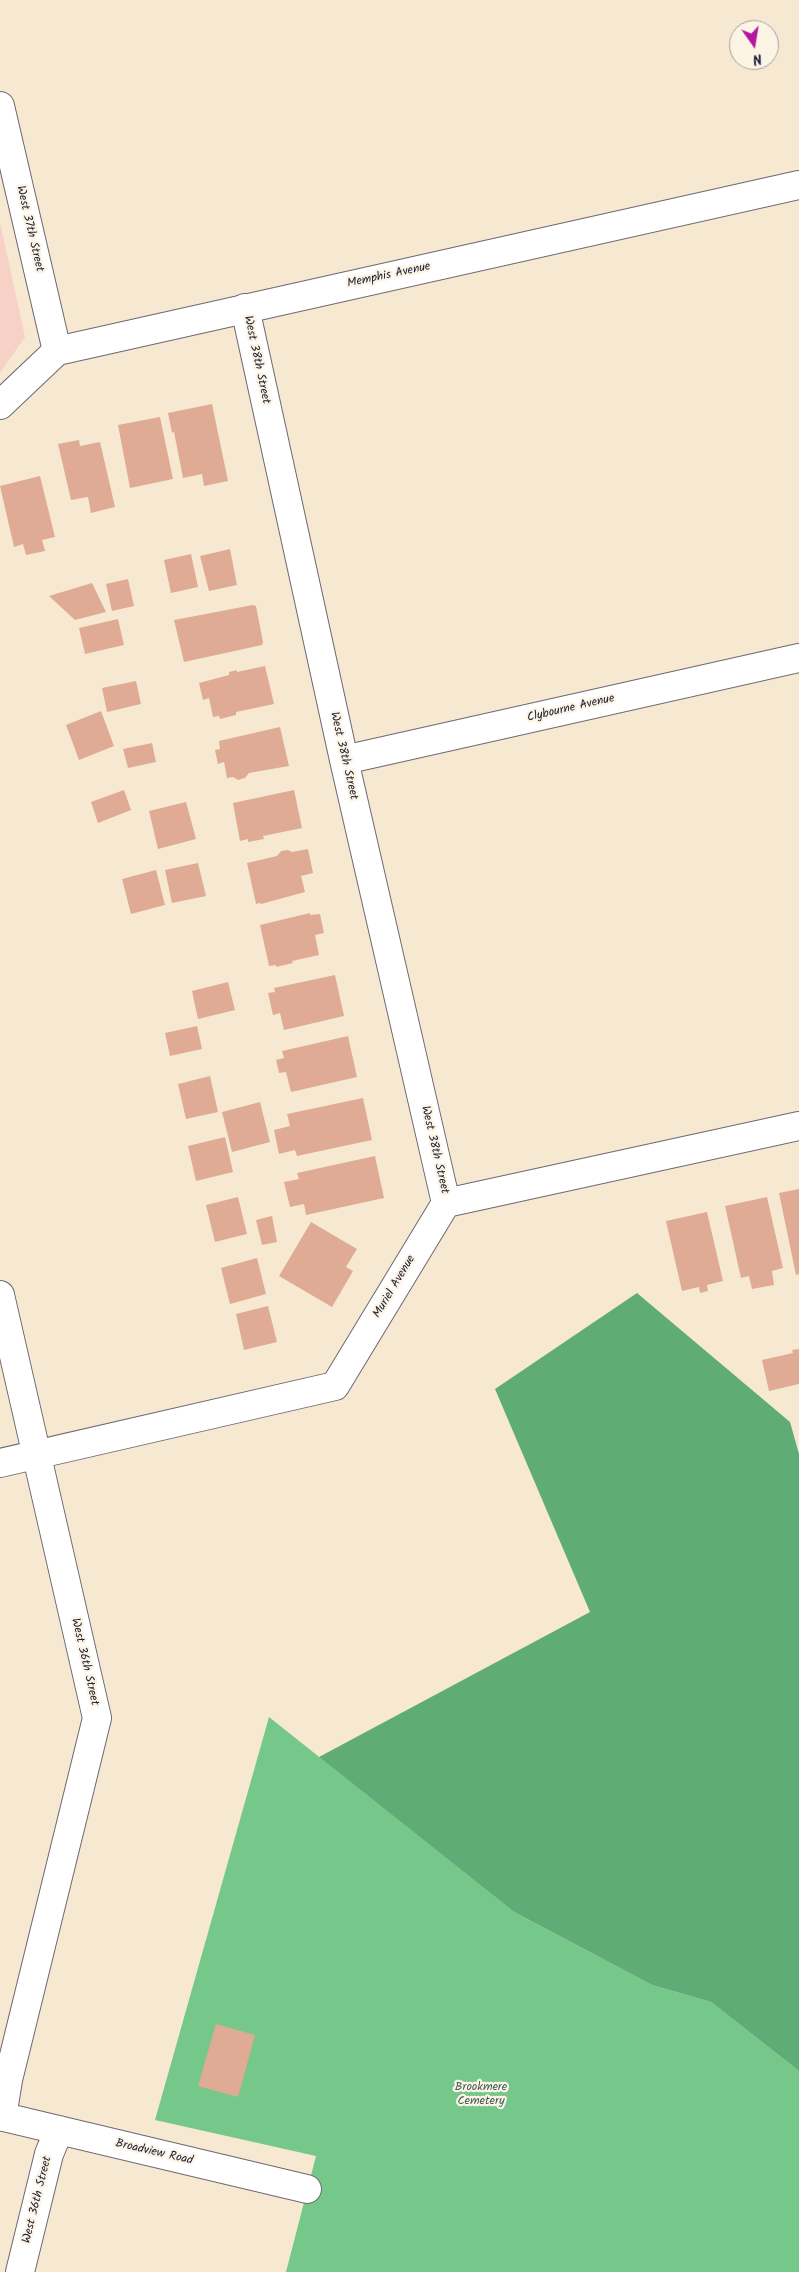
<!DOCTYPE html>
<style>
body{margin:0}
#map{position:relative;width:799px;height:2272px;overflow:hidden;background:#f7e9d1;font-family:Kalam,sans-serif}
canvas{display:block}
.north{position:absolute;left:729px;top:20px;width:50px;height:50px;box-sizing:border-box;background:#fcf5e5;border:1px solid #a5a1a1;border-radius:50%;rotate:167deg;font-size:14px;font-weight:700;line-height:20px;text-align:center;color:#22223b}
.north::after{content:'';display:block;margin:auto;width:18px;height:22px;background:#b5179e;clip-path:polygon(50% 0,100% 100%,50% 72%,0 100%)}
</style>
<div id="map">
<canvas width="799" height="2272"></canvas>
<div class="north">N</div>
</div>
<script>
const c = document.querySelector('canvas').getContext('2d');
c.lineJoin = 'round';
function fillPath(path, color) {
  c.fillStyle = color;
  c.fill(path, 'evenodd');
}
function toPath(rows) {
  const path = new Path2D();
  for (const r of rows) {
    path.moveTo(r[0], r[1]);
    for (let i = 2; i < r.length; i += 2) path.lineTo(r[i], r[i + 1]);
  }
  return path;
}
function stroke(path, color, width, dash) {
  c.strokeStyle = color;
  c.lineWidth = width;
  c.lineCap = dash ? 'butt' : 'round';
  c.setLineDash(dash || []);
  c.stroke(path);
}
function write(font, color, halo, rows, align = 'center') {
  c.font = font + ' Kalam,sans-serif';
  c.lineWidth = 4.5;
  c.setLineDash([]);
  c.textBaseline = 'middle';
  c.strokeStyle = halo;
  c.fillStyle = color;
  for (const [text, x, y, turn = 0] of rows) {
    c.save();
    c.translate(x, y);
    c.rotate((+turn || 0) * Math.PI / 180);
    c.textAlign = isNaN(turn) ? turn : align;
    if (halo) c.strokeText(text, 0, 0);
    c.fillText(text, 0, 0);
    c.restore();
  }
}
fillPath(toPath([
 [0,222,25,337,0,373]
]), '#f7d1c6');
fillPath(toPath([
 [269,1717,514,1912,652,1985,711,2002,799,2071,799,2272,286,2272,316,2156,155,2120]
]), '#75c88a');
fillPath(toPath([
 [637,1293,790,1422,799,1454,799,2071,711,2002,652,1985,514,1912,319,1757,590,1612,495,1389]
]), '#60ac76');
fillPath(toPath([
 [212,404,228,481,204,486,202,474,183,478,174,432,172,433,168,413],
 [160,417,173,479,130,488,118,425],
 [79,440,80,446,100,442,115,507,91,513,88,497,71,500,58,444],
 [40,476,55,537,42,540,45,551,26,555,23,544,14,547,0,486],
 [230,549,237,585,209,591,200,556],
 [191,554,198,587,171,593,164,560],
 [128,579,134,606,112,611,106,584],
 [92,583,106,612,75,620,49,596],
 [253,605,256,606,263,642,262,645,184,662,174,620],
 [118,619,124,645,85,654,79,628],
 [265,666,274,704,236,712,236,715,220,719,219,716,213,717,209,698,203,700,199,683,229,675,229,672,237,670,237,672],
 [136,681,141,704,107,712,102,688],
 [101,711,114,746,79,760,66,725],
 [280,727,289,766,249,773,245,778,238,780,233,777,227,778,224,762,218,764,215,750,220,749,219,741],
 [152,743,156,762,128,768,123,749],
 [124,790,131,810,98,823,91,802],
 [294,790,302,828,263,836,264,839,248,842,248,839,240,841,233,803],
 [186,802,196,839,158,849,149,811],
 [308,849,313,873,301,876,305,892,261,904,260,903,256,904,247,863,277,856,281,851,288,850,292,852],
 [198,863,206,896,172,903,165,870],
 [156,870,165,905,131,914,122,879],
 [310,913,310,915,320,914,324,933,315,935,319,955,292,961,293,963,276,967,276,965,269,966,260,925],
 [335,975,344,1016,284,1030,280,1013,273,1015,268,993,275,992,274,988],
 [228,982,235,1010,198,1019,192,991],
 [197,1026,202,1049,170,1056,165,1033],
 [348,1036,357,1077,291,1092,286,1072,279,1073,276,1060,284,1058,282,1051],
 [210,1076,218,1112,186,1119,178,1084],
 [363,1098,372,1140,297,1156,295,1150,279,1154,274,1130,290,1126,287,1114],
 [260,1102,270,1142,232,1152,222,1112],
 [225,1137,233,1172,196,1181,188,1146],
 [375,1156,384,1198,306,1215,304,1204,290,1207,284,1182,299,1179,297,1173],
 [799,1189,799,1274,796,1275,779,1193],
 [238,1197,247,1234,215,1242,206,1205],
 [767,1197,783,1268,772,1271,774,1285,752,1289,749,1276,741,1278,725,1206],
 [707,1212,723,1281,707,1285,708,1291,700,1293,699,1287,682,1291,666,1221],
 [272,1216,277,1242,262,1245,256,1220],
 [311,1222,357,1249,346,1267,353,1271,332,1307,279,1276],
 [257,1258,266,1294,230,1304,221,1268],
 [268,1306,277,1342,244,1350,236,1314],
 [799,1349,799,1384,769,1391,762,1360,793,1353,792,1350],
 [216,2024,255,2035,238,2097,198,2086]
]), '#dfab94');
const minor = toPath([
 [0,106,57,351],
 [245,308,344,760,446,1203],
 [344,760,799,658],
 [0,1295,97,1718,8,2080,2,2117],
 [0,1463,335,1386,446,1203,799,1126],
 [0,2116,307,2189],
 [20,2272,49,2154,59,2130]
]);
const secondary = toPath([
 [0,405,57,351,799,185]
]);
stroke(minor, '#6d6870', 30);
stroke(secondary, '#6d6870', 30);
stroke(minor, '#fff', 28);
stroke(secondary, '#fff', 28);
write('12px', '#22223b', '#fcf5e5', [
 ["West 37th Street",29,229,77],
 ["Memphis Avenue",389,276,-12],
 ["West 38th Street",256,360,78],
 ["Clybourne Avenue",571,709,-13],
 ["West 38th Street",343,756,77],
 ["West 38th Street",434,1150,77],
 ["Muriel Avenue",395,1287,-59],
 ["West 36th Street",84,1662,77],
 ["Broadview Road",154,2153,13],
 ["West 36th Street",38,2200,-76]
]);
write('12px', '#3f5c57', '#fcf5e5', [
 ["Brookmere",481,2088],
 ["Cemetery",481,2102]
]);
</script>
